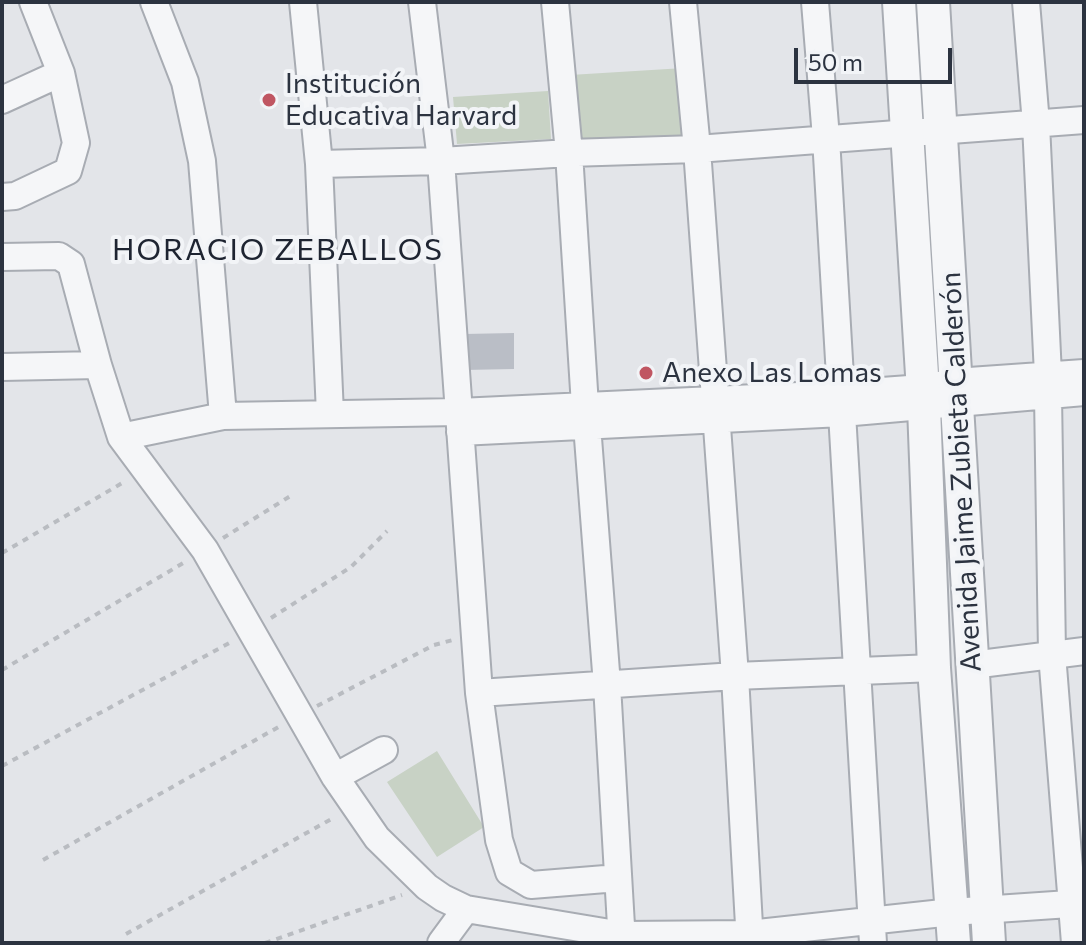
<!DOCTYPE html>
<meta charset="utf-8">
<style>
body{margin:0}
#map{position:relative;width:1086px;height:945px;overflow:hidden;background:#e3e5e9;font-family:Commissioner,sans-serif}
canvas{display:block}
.frame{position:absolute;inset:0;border:4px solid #2c3340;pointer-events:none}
.scale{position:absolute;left:794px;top:48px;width:158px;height:36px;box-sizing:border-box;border:4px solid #2c3340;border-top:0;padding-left:10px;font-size:24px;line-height:28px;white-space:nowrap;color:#2c3340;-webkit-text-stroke:6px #f2f4f7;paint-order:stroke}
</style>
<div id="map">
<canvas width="1086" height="945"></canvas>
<div class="frame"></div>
<div class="scale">50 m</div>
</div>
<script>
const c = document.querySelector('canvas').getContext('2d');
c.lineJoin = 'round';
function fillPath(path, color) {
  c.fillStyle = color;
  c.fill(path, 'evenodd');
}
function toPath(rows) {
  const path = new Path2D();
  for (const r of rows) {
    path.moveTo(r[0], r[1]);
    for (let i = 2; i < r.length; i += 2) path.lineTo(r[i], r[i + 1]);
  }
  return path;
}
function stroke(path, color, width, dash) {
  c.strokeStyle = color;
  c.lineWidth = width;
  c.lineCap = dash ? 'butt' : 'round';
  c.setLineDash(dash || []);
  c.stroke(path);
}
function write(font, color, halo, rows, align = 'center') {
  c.font = font + ' Commissioner,sans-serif';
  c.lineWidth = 8;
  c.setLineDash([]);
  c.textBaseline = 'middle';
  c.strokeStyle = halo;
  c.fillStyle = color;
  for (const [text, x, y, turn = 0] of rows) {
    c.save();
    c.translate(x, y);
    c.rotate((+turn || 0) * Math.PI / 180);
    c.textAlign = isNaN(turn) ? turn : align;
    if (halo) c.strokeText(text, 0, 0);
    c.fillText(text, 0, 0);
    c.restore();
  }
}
fillPath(toPath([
 [684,68,688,136,574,143,570,75],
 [548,91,551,139,457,144,453,97],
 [437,751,484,827,437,857,387,782]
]), '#c8d2c5');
fillPath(toPath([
 [514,333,514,369,464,370,464,334]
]), '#babec6');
const minor = toPath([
 [154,2,185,82,202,161,223,416],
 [303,2,319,164,330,414],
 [422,2,441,161,479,693,499,840,509,872,531,885,618,878],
 [555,2,569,153,585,406],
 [683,2,697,149,735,676,750,943],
 [815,2,826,138,841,394],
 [1026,2,1036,124,1048,375],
 [2,100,61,73],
 [319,164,441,161,569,153,697,149,1084,120],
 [2,197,15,196,68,171,76,143,61,73,33,2],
 [2,257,59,256,71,264,98,365,121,437,205,550,335,777,377,838,427,887,443,898,466,909,622,935,749,934,952,912,1084,903],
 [2,367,98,365],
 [1048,395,1052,654,1075,943],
 [842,413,873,943],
 [587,425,607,685,622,943],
 [460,432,842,413,1084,392],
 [121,437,223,416,459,412,841,394,923,388,955,382,1084,373],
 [972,665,1084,651],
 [479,693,735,676,934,668],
 [335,777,384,750],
 [441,943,466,909]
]);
const tertiary = toPath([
 [899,2,924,407,934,668,954,943],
 [933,2,989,943]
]);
stroke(minor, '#a8acb3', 30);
stroke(tertiary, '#a8acb3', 36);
stroke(toPath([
 [223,538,292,495],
 [2,553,124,482],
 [271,618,351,567,387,531],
 [2,670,185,562],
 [317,706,434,645,453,640],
 [2,766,233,641],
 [43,860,282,725],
 [126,934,335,817],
 [265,943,402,895]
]), '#b9bcc1', 4, [6, 6]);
stroke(minor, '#f5f6f8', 26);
stroke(tertiary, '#f5f6f8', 32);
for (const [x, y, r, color] of [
 [269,100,8,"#c05662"],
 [646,373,8,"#c05662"]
]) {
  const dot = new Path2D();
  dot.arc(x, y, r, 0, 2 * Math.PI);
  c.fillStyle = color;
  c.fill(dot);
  stroke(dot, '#f2f4f7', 3);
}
write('28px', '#2c3340', '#f2f4f7', [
 ["Institución",285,84],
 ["Educativa Harvard",285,116],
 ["Anexo Las Lomas",662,373]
], 'left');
write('28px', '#2c3340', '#f2f4f7', [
 ["Avenida Jaime Zubieta Calderón",961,472,-93]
]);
c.letterSpacing = '2px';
write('30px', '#1e2431', '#f2f4f7', [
 ["HORACIO ZEBALLOS",278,250]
]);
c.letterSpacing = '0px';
</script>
